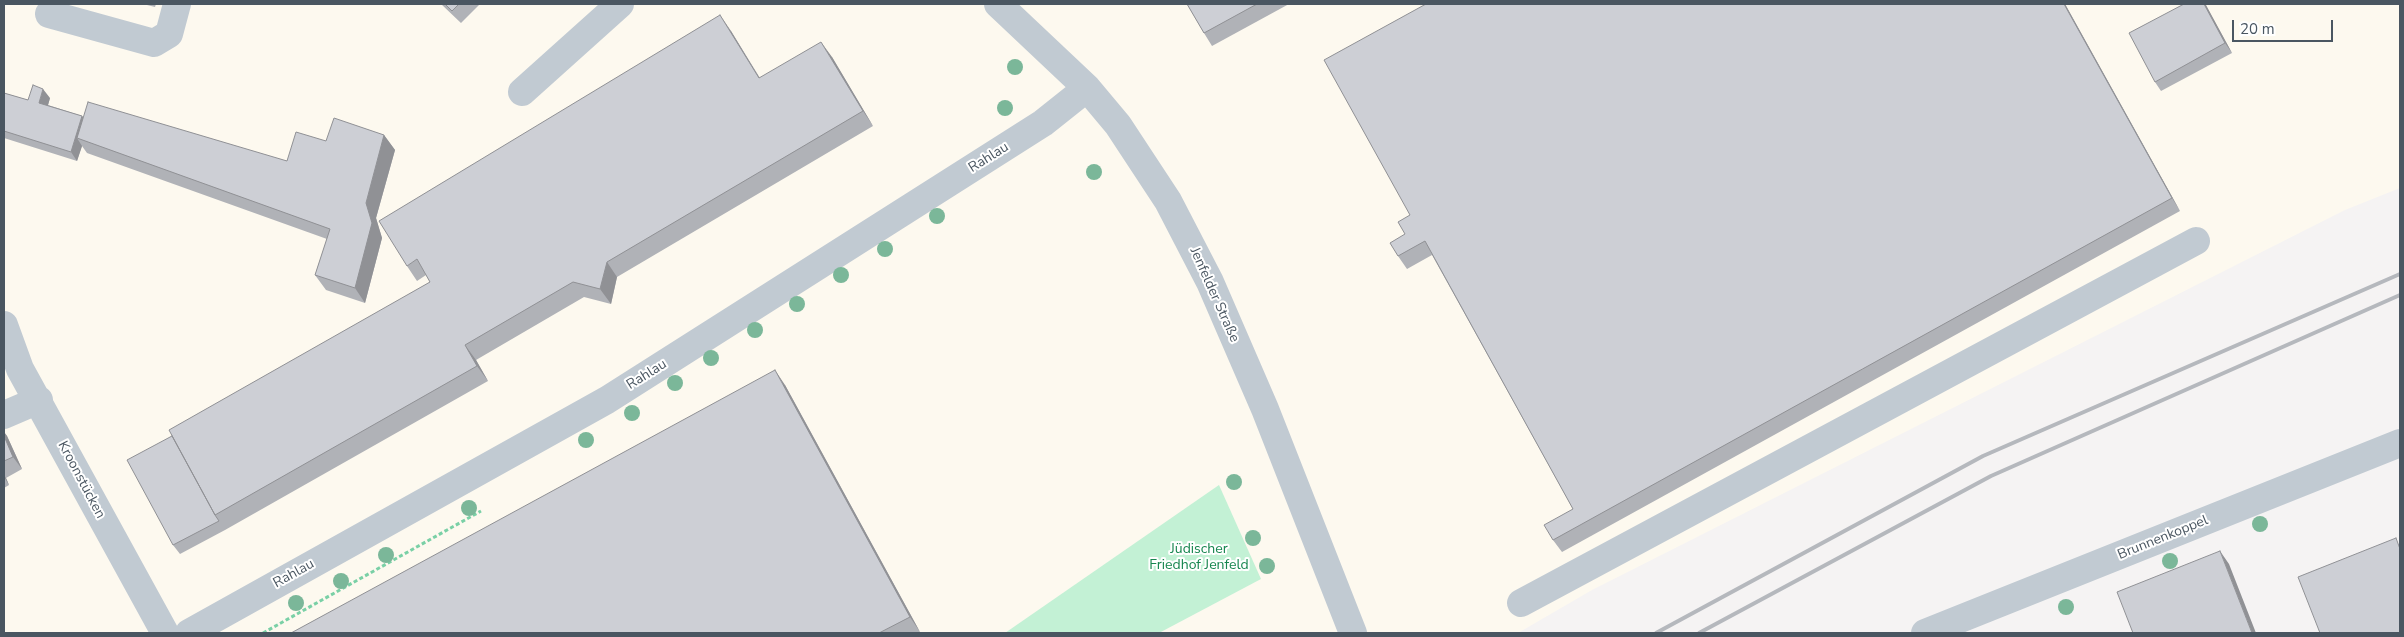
<!DOCTYPE html>
<meta charset="utf-8">
<style>
body{margin:0}
#map{position:relative;width:2404px;height:637px;overflow:hidden;background:#f5f3f3;font-family:"Nunito Sans",sans-serif}
canvas{display:block}
.frame{position:absolute;inset:0;border:5px solid #4a5661;pointer-events:none}
.scale{position:absolute;left:2232px;top:20px;width:101px;height:22px;box-sizing:border-box;border:2px solid #4a5661;border-top:0;padding-left:6px;font-size:15px;line-height:18px;white-space:nowrap;color:#4a5661;-webkit-text-stroke:4px #fff;paint-order:stroke}
</style>
<div id="map">
<canvas width="2404" height="637"></canvas>
<div class="frame"></div>
<div class="scale">20 m</div>
</div>
<script>
const c = document.querySelector('canvas').getContext('2d');
c.lineJoin = 'round';
function fillPath(path, color) {
  c.fillStyle = color;
  c.fill(path, 'evenodd');
}
function toPath(rows) {
  const path = new Path2D();
  for (const r of rows) {
    path.moveTo(r[0], r[1]);
    for (let i = 2; i < r.length; i += 2) path.lineTo(r[i], r[i + 1]);
  }
  return path;
}
function stroke(path, color, width, dash) {
  c.strokeStyle = color;
  c.lineWidth = width;
  c.lineCap = dash ? 'butt' : 'round';
  c.setLineDash(dash || []);
  c.stroke(path);
}
function write(font, color, halo, rows, align = 'center') {
  c.font = font + ' "Nunito Sans",sans-serif';
  c.lineWidth = 4;
  c.setLineDash([]);
  c.textBaseline = 'middle';
  c.strokeStyle = halo;
  c.fillStyle = color;
  for (const [text, x, y, turn = 0] of rows) {
    c.save();
    c.translate(x, y);
    c.rotate((+turn || 0) * Math.PI / 180);
    c.textAlign = isNaN(turn) ? turn : align;
    if (halo) c.strokeText(text, 0, 0);
    c.fillText(text, 0, 0);
    c.restore();
  }
}
fillPath(toPath([
 [4,4,2400,4,2400,188,2345,210,1592,590,1518,633,4,633]
]), '#fdf9ef');
fillPath(toPath([
 [1219,485,1261,579,1159,633,1005,633]
]), '#c3f1d5');
stroke(toPath([
 [263,633,481,511]
]), '#7ad0a6', 3, [4, 2.5]);
stroke(toPath([
 [998,4,1087,88,1118,125,1168,201,1210,282,1265,409,1353,633],
 [49,14,154,43,169,34,177,4],
 [522,92,620,4],
 [4,325,20,369,165,633],
 [4,415,39,400],
 [1521,603,2196,241],
 [189,633,607,400,1043,123,1087,88],
 [1925,633,2400,443]
]), '#c1cad2', 28);
stroke(toPath([
 [1656,633,1983,456,2400,274],
 [1699,633,1991,476,2400,295]
]), '#b5b8bd', 4);
c.fillStyle = '#7bb799';
for (const [x, y] of [
 [1015,67],
 [1005,108],
 [1094,172],
 [937,216],
 [885,249],
 [841,275],
 [797,304],
 [755,330],
 [711,358],
 [675,383],
 [632,413],
 [586,440],
 [1234,482],
 [469,508],
 [2260,524],
 [1253,538],
 [386,555],
 [2170,561],
 [1267,566],
 [341,581],
 [296,603],
 [2066,607]
]) {
  c.beginPath();
  c.arc(x, y, 8, 0, 2 * Math.PI);
  c.fill();
}
fillPath(toPath([
 [143,4,156,4,155,7],
 [441,4,480,4,461,23],
 [1187,4,1289,4,1212,46,1204,33],
 [2065,4,2180,211,1562,552,1553,540,1573,509,1432,255,1407,269,1398,256,1405,234],
 [2205,4,2232,53,2161,91,2155,82],
 [731,31,760,78,832,57,873,126,617,277,611,304,584,297,476,360,488,381,225,530,180,554,173,545,172,436,430,282,426,275,417,281,407,266],
 [4,93,28,100,50,98,48,105,82,116,83,117,287,161,326,141,384,135,395,150,376,218,382,238,365,303,326,290,315,275,327,239,87,153,82,146,77,161,4,138],
 [785,385,920,632,917,633,291,633],
 [4,432,7,436,22,469,6,478,9,485,4,488]
]), '#b0b2b7');
fillPath(toPath([
 [2064,4,2065,4,2180,211,2172,198],
 [2204,4,2205,4,2206,5,2232,53,2225,43],
 [720,15,731,31,769,94,759,78],
 [821,42,832,57,873,126,863,111],
 [43,89,50,98,46,112,39,103],
 [82,116,88,125,77,138,82,146,77,161,71,152],
 [384,135,395,150,376,218,382,238,365,303,355,288,366,203],
 [607,262,617,277,611,304,600,289],
 [465,345,476,360,488,381,477,366],
 [775,370,785,385,920,632,910,617],
 [4,432,7,436,22,469,13,457,4,436],
 [4,475,6,478,9,485,4,477],
 [2220,551,2229,564,2256,633,2252,633]
]), '#909195');
const building = toPath([
 [445,4,459,4,452,11,445,4],
 [1187,4,1257,4,1204,33,1187,4],
 [1426,4,2064,4,2172,198,1553,540,1544,525,1573,509,1425,241,1398,256,1390,243,1405,234,1398,222,1410,215,1324,60,1426,4],
 [2184,4,2204,4,2225,43,2155,82,2129,33,2184,4],
 [720,15,759,78,821,42,863,111,607,262,600,289,573,282,465,345,477,366,215,515,169,430,430,282,417,259,407,266,379,221,720,15],
 [33,85,43,89,39,103,82,116,71,152,4,131,4,93,28,100,33,85],
 [88,102,287,161,296,132,326,141,334,118,384,135,366,203,372,223,355,288,315,275,330,229,77,138,88,102],
 [775,370,910,617,879,633,291,633,775,370],
 [4,436,13,457,4,461,4,436],
 [172,436,215,515,219,521,173,545,127,460,172,436],
 [2396,538,2400,549,2400,633,2320,633,2298,577,2396,538],
 [2220,551,2252,633,2133,633,2117,592,2220,551]
]);
fillPath(building, '#cdcfd5');
stroke(building, '#909195', 1);
write('14px', '#4a5661', '#fff', [
 ["Rahlau",989,158,-32],
 ["Jenfelder Straße",1214,295,66],
 ["Rahlau",647,375,-32],
 ["Kroonstücken",81,480,62],
 ["Brunnenkoppel",2163,538,-22],
 ["Rahlau",294,574,-29]
]);
write('14px', '#17864f', '#fff', [
 ["Jüdischer",1199,550],
 ["Friedhof Jenfeld",1199,566]
]);
</script>
